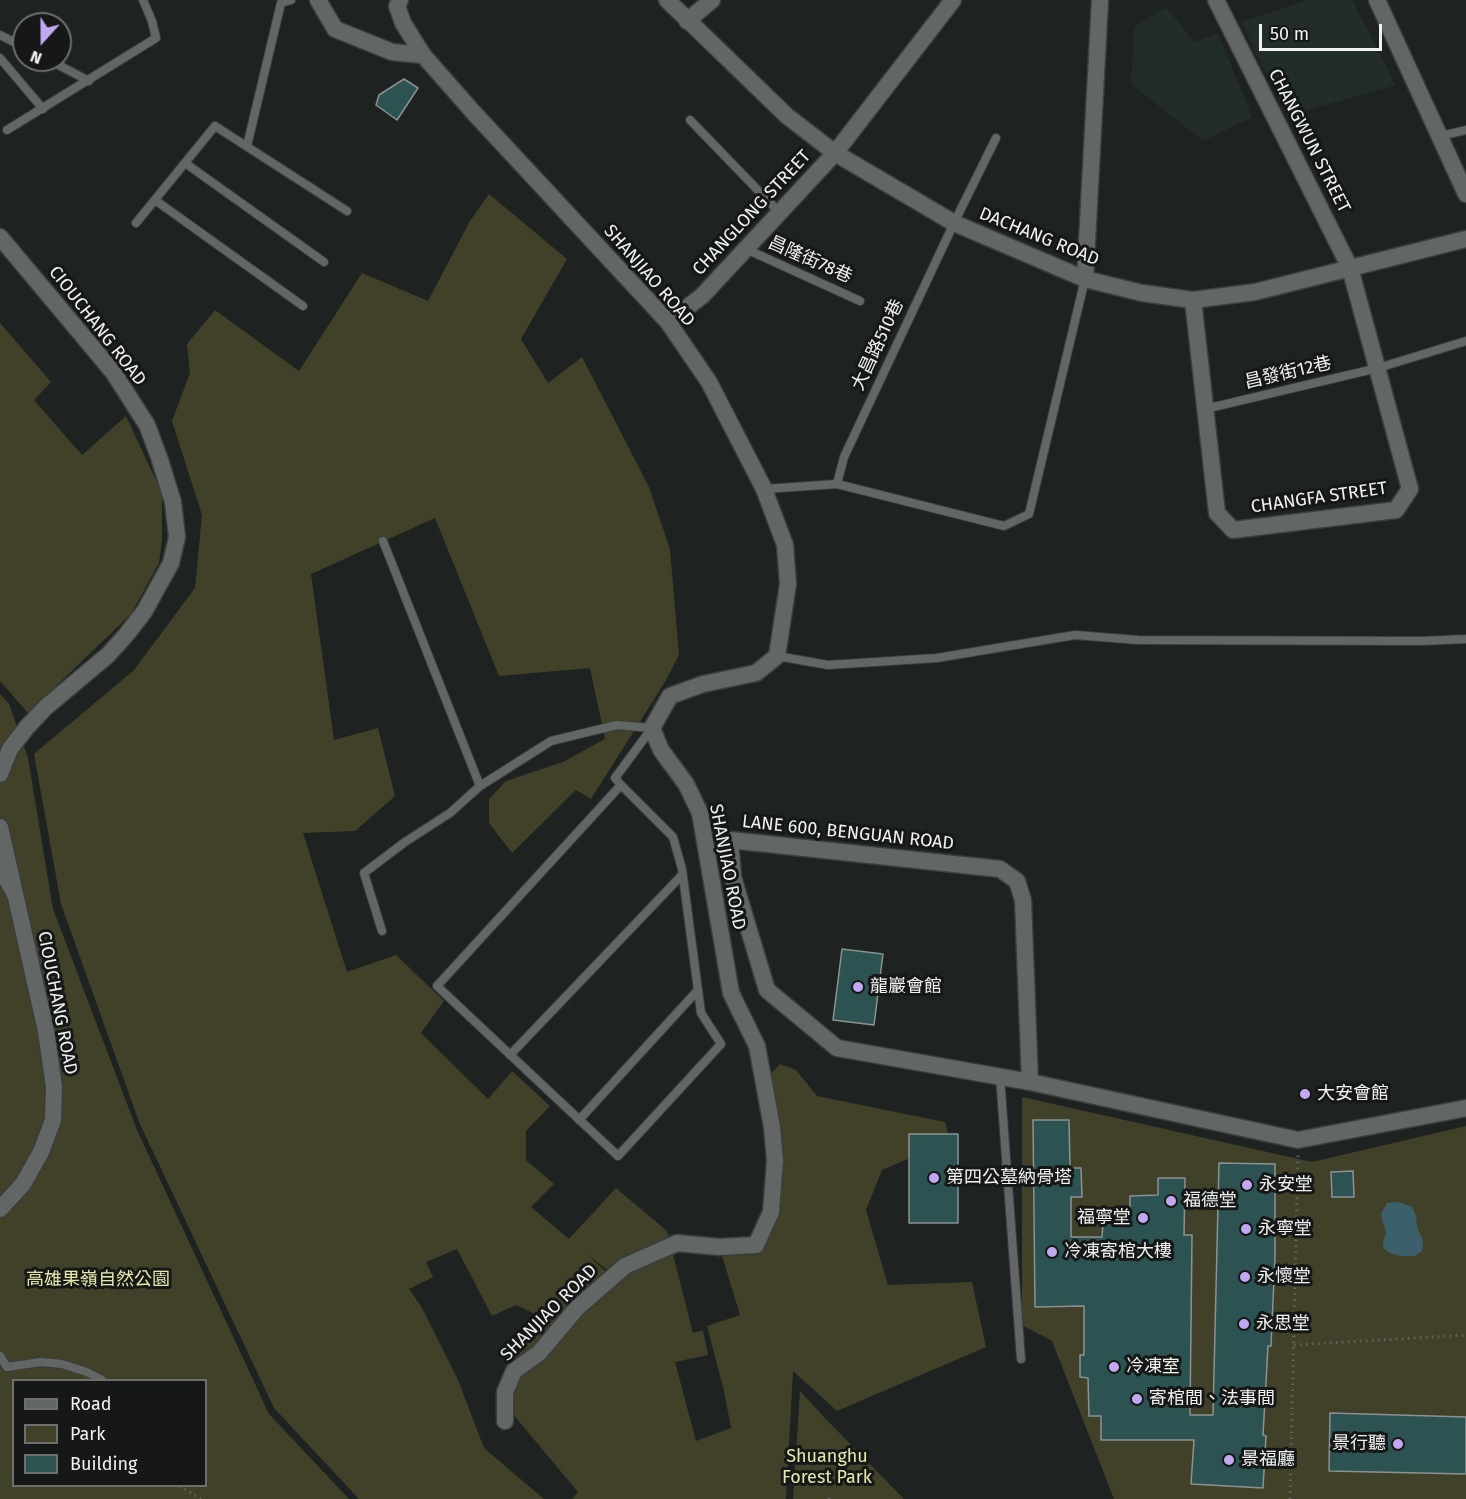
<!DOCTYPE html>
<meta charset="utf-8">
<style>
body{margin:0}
#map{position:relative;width:1466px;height:1499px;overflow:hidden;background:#1e2220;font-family:"Fira Sans",sans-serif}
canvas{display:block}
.legend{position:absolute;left:12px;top:1379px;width:195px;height:108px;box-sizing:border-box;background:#151816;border:2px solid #6c6f6d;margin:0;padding:8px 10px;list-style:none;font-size:18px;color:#eff2f0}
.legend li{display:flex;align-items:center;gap:12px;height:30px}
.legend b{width:30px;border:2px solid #6c6f6d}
.north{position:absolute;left:12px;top:12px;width:60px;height:60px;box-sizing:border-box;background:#151816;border:2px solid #6c6f6d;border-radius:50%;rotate:201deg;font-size:16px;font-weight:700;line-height:24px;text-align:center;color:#eff2f0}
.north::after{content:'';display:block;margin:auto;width:21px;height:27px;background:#c2a8f2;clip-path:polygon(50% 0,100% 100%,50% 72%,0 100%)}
.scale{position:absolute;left:1259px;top:24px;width:123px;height:27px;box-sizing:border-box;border:3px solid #eff2f0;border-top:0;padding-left:8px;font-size:18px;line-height:21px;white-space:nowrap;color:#eff2f0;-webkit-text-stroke:4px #151816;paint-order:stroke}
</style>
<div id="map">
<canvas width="1466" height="1499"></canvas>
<ul class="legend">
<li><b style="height:8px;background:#626664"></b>Road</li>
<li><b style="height:16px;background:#41412a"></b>Park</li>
<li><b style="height:16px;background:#2c5351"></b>Building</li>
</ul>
<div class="north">N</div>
<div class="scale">50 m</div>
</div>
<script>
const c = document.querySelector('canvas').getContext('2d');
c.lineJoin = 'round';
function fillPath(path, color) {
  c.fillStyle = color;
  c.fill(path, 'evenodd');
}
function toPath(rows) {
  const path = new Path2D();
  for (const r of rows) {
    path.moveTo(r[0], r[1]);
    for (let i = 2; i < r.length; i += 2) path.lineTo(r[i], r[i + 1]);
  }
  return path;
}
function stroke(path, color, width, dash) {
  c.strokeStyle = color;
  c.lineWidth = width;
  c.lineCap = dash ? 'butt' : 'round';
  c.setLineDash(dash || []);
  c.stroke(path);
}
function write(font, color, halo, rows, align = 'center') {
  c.font = font + ' "Fira Sans","Noto Sans TC",sans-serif';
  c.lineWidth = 6;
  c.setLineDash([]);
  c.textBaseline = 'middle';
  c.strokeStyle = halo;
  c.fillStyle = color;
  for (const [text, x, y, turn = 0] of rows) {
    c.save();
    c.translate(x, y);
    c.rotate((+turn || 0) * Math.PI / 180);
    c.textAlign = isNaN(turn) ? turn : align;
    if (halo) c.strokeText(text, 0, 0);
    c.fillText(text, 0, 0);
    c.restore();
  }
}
fillPath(toPath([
 [1308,0,1352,0,1396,85,1287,116,1241,22],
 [1166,7,1194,42,1218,33,1252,117,1203,141,1131,84,1134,27]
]), '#232d28');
fillPath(toPath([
 [489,194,567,259,521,339,548,383,582,357,649,487,670,549,679,655,665,682,591,799,576,790,512,853,489,823,489,799,506,781,563,762,605,739,590,668,499,676,435,518,311,574,334,740,378,728,395,796,355,831,303,833,347,972,396,955,444,1001,421,1033,488,1099,512,1071,550,1106,526,1131,526,1160,554,1184,531,1207,569,1239,616,1188,667,1231,693,1333,703,1330,708,1355,675,1362,696,1441,731,1428,724,1391,707,1326,740,1315,722,1256,762,1249,780,1213,782,1164,771,1073,780,1064,796,1070,817,1096,945,1122,950,1141,882,1170,866,1210,888,1285,972,1282,986,1347,837,1411,793,1371,786,1499,572,1499,578,1492,511,1412,513,1379,615,1276,584,1252,611,1276,514,1369,513,1350,537,1315,516,1305,492,1316,457,1249,426,1262,433,1277,409,1289,421,1306,458,1380,484,1448,544,1499,359,1499,274,1408,139,1122,61,904,34,754,134,670,195,588,202,515,172,421,190,373,187,344,215,310,299,371,362,273,428,301,470,221],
 [0,323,51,382,34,400,82,455,126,416,162,493,162,541,159,563,131,614,28,713,0,681],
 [0,694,9,704,28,758,53,909,137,1130,269,1414,349,1499,0,1499],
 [14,1380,206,1380,206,1486,14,1486],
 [1022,1097,1312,1162,1466,1126,1466,1499,1114,1499,1052,1341,1022,1325],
 [800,1391,823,1416,904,1499,793,1499]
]), '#41412a');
fillPath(toPath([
 [1399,1202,1412,1207,1416,1216,1417,1227,1423,1241,1422,1251,1414,1256,1400,1256,1390,1253,1384,1249,1383,1242,1386,1233,1381,1214,1387,1203]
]), '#3c606b');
const building = toPath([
 [404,79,418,88,397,120,376,105,379,95,404,79],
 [842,949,883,954,874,1025,833,1020,842,949],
 [1033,1120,1069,1120,1070,1168,1081,1168,1082,1197,1071,1197,1071,1237,1102,1237,1104,1210,1130,1214,1130,1196,1158,1195,1158,1178,1185,1178,1184,1235,1192,1235,1190,1415,1213,1415,1219,1163,1275,1164,1275,1257,1271,1346,1268,1346,1263,1435,1266,1436,1263,1488,1191,1484,1194,1440,1101,1440,1101,1416,1089,1416,1088,1378,1080,1377,1080,1355,1084,1355,1084,1306,1035,1307,1033,1120],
 [909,1134,958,1134,958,1223,909,1223,909,1134],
 [1353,1171,1354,1197,1332,1197,1331,1172,1353,1171],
 [1330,1413,1466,1417,1466,1474,1329,1471,1330,1413]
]);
fillPath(building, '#2c5351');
stroke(building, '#8c9292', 1.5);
const service = toPath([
 [0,35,24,47],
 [0,58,43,109],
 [49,60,89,81],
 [690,120,779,212],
 [7,130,156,38,152,21,143,0],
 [1441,136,1466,130],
 [247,146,281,3,291,0],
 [185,163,324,262],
 [155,200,303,306],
 [136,223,215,126,347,211],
 [746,249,860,301],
 [1205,409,1378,368,1466,341],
 [837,484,844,457,954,223,996,138],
 [764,489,837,484,1004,526,1029,514,1085,279],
 [383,541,480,786,551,741,617,725,652,728],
 [777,656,828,665,937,658,1075,635,1138,640,1421,641,1466,639],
 [621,785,437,986,618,1156,721,1044,701,1013,682,869,673,837,621,785,615,778,652,728],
 [382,931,364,873,405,842,450,813,480,786],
 [510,1055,682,875],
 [1000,1077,1021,1359],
 [579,1120,698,990],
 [0,1356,7,1367,41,1362,62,1364,87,1372,102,1380]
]);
const minor = toPath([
 [318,0,335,29,392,52,423,55,474,113,668,322,709,382,764,489,785,545,788,584,777,656,756,673,703,684,670,696,652,728,661,750,686,784,700,813,731,993,757,1046,772,1127,775,1161,771,1212,756,1245,719,1247,677,1243,625,1266,577,1308,539,1353,514,1371,505,1392,505,1421],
 [400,0,397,6,403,23,423,55],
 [667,0,787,116,835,153,954,223,1085,279,1142,293,1193,300,1255,292,1466,239],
 [687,21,712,0],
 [0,237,113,372,147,425,159,457,173,502,177,537,171,563,144,612,126,635,108,655,46,707,27,727,10,749,0,774],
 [1085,279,1100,0],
 [1193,300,1217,513,1233,530,1396,510,1410,489,1350,268,1216,0],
 [668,322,702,296,835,153,953,0],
 [0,827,46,1031,54,1087,53,1120,41,1152,23,1184,0,1209],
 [1030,1082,1023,900,1017,881,1000,869,730,840,733,877,767,990,837,1048,1030,1082,1298,1140,1466,1108]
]);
const tertiary = toPath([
 [1377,0,1466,194],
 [0,868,15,894]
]);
stroke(service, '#3b3e3c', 10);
stroke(minor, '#3b3e3c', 19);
stroke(tertiary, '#3b3e3c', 19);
stroke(toPath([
 [1294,1345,1466,1335],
 [179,1486,201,1499],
 [829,1499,830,1493],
 [1290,1499,1298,1154]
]), '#606462', 3, [1.5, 4.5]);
stroke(service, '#626664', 8);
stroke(minor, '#626664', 16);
stroke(tertiary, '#626664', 16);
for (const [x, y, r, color] of [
 [858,987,6,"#c2a8f2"],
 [1305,1094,6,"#c2a8f2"],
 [934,1178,6,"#c2a8f2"],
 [1247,1185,6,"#c2a8f2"],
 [1171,1201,6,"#c2a8f2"],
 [1143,1218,6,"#c2a8f2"],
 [1246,1229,6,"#c2a8f2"],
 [1052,1252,6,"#c2a8f2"],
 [1245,1277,6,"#c2a8f2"],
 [1244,1324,6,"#c2a8f2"],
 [1114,1367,6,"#c2a8f2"],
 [1137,1399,6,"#c2a8f2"],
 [1398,1444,6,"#c2a8f2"],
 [1229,1460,6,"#c2a8f2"]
]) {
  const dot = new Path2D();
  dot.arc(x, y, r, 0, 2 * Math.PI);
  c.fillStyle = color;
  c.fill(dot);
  stroke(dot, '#151816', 2);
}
write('18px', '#eff2f0', '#151816', [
 ["CHANGWUN STREET",1309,141,63],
 ["CHANGLONG STREET",752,213,-47],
 ["DACHANG ROAD",1039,237,22],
 ["昌隆街78巷",810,260,24],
 ["SHANJIAO ROAD",649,276,49],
 ["CIOUCHANG ROAD",97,326,52],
 ["大昌路510巷",878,345,-65],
 ["昌發街12巷",1288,373,-13],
 ["CHANGFA STREET",1319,498,-8],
 ["LANE 600, BENGUAN ROAD",848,833,6],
 ["SHANJIAO ROAD",727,867,79],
 ["CIOUCHANG ROAD",57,1003,79],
 ["SHANJIAO ROAD",549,1313,-45]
]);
write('18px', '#eff2f0', '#151816', [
 ["龍巖會館",870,987],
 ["大安會館",1317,1094],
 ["第四公墓納骨塔",946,1178],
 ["永安堂",1259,1185],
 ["福德堂",1183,1201],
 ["福寧堂",1131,1218,"right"],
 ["永寧堂",1258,1229],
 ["冷凍寄棺大樓",1064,1252],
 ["永懷堂",1257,1277],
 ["永思堂",1256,1324],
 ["冷凍室",1126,1367],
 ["寄棺間、法事間",1149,1399],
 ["景行聽",1386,1444,"right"],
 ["景福廳",1241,1460]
], 'left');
write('18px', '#e7e7ad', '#151816', [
 ["高雄果嶺自然公園",98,1280],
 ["Shuanghu",827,1457],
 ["Forest Park",827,1478]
]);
</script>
